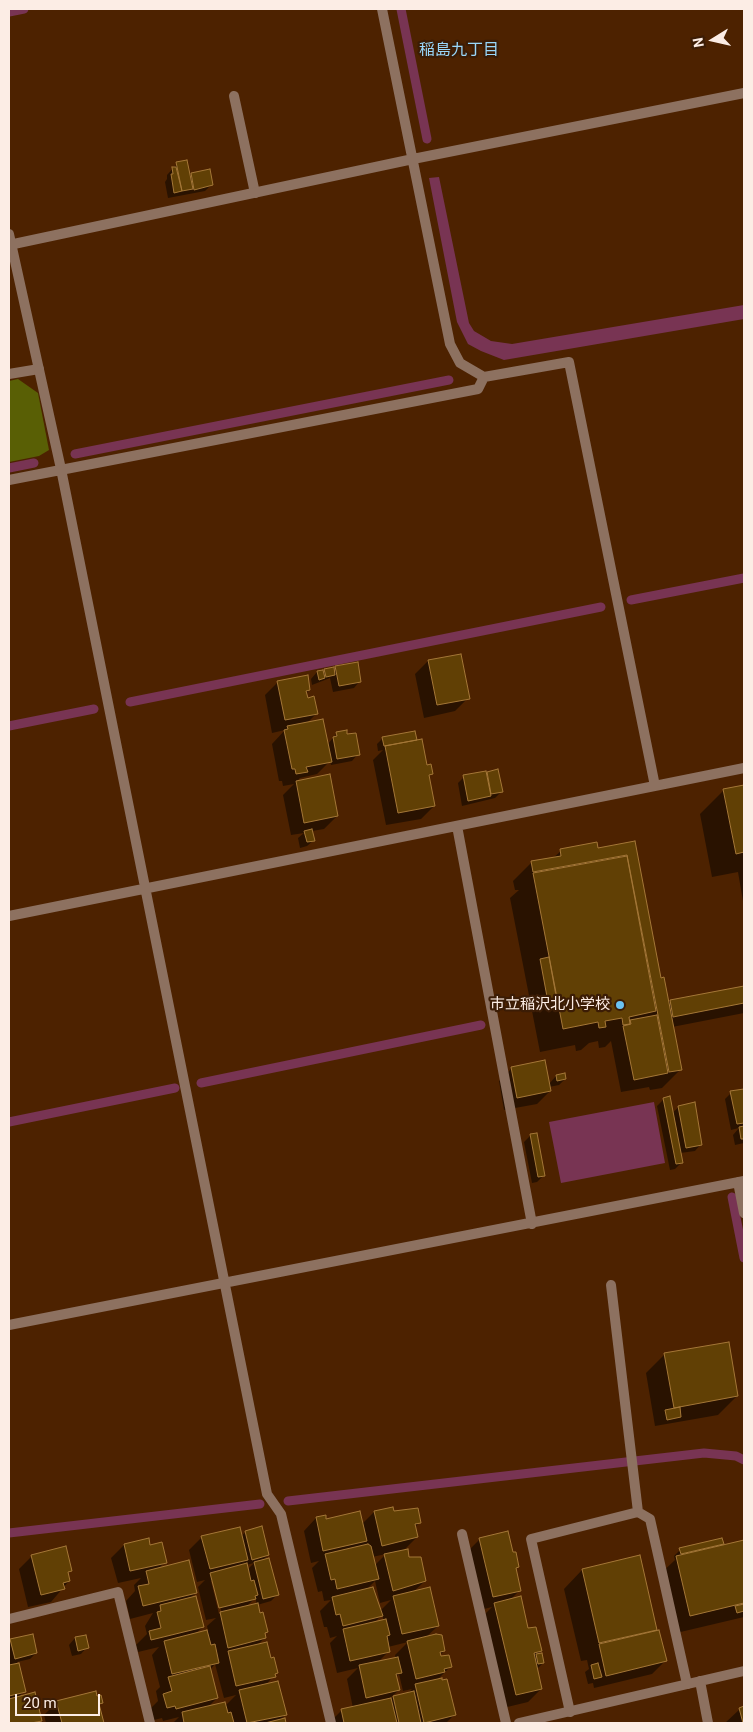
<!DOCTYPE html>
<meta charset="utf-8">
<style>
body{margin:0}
#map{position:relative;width:753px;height:1732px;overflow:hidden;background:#4d2200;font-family:Roboto,sans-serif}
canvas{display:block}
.frame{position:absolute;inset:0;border:10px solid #fcede5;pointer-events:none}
.north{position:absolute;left:688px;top:15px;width:50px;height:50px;-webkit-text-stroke:4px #3b1c05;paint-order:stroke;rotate:260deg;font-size:14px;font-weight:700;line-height:20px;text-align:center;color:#fcede5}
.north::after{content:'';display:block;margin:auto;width:18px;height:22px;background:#fcede5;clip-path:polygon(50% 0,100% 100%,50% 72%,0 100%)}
.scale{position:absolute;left:15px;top:1694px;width:85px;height:22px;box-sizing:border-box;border:2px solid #fcede5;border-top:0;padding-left:6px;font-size:15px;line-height:18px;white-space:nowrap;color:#fcede5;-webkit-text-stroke:4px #3b1c05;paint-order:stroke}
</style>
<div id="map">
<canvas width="753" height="1732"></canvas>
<div class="frame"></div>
<div class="north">N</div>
<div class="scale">20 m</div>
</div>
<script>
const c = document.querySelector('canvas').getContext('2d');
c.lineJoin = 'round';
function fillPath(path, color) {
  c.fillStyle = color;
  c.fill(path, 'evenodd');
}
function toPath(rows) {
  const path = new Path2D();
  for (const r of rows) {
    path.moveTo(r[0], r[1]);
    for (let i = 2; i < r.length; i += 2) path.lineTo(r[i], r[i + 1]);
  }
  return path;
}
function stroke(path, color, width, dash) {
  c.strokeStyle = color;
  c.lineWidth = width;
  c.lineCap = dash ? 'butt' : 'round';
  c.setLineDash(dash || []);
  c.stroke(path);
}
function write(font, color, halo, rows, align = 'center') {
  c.font = font + ' Roboto,"Noto Sans JP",sans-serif';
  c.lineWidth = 4.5;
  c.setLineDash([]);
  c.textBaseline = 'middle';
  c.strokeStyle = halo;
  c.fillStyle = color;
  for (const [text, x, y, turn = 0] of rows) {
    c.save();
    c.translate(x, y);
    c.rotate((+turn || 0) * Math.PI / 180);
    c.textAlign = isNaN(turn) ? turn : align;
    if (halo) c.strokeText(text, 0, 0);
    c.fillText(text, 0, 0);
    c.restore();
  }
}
fillPath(toPath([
 [18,379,38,393,49,450,39,456,9,462,9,381]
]), '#595f05');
fillPath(toPath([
 [439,177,469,323,474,331,491,341,512,344,744,305,744,319,504,360,481,351,468,344,457,322,429,178],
 [654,1102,665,1163,561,1183,549,1122]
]), '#783453');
fillPath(toPath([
 [177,164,189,175,209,171,211,185,205,191,168,198,165,182,167,179,167,175],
 [428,661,468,698,455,711,424,718,415,674],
 [336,667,360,681,354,688,333,692,330,678,312,685,311,679,317,672,333,670],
 [278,682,309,690,306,694,307,699,317,713,307,723,327,745,337,733,346,736,358,754,352,761,331,765,330,761,317,774,300,778,296,782,329,776,337,816,324,829,312,831,314,840,307,846,300,848,298,838,304,833,291,835,283,795,294,784,283,786,282,781,279,781,272,744,285,730,272,733,265,695],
 [414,732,426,766,432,774,428,777,434,806,421,819,386,825,373,760,383,750,378,751,377,744,383,738],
 [497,771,501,792,495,798,462,806,458,783,464,777],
 [744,787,744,907,738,872,712,877,700,814,724,790],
 [634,843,660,979,668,1003,670,1001,744,987,744,1013,672,1027,681,1069,662,1088,650,1090,649,1087,621,1092,611,1041,605,1047,599,1048,598,1041,589,1043,581,1050,576,1051,575,1045,540,1052,510,898,519,890,515,890,513,881,531,863,553,858,561,851,597,850],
 [512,1068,549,1084,556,1076,564,1075,565,1079,559,1085,549,1087,550,1091,537,1104,504,1110,499,1081],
 [744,1090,744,1143,735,1145,733,1135,739,1128,731,1130,725,1099,731,1093],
 [664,1099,672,1113,679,1107,701,1144,695,1151,680,1153,682,1162,675,1169,670,1170,657,1106],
 [531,1135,543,1176,537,1182,532,1183,524,1142],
 [665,1354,737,1396,718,1415,655,1426,646,1373],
 [374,1512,393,1513,420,1522,414,1528,417,1537,403,1551,425,1581,413,1592,438,1626,424,1639,444,1651,440,1655,450,1667,437,1680,454,1715,446,1723,329,1723,341,1711,353,1708,347,1679,358,1668,337,1673,330,1643,337,1636,330,1638,327,1627,324,1627,320,1611,331,1600,324,1601,322,1591,318,1592,312,1568,319,1561,311,1563,304,1531,316,1518,362,1524],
 [386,1554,374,1566,372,1557],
 [375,1581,380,1603,391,1600,380,1611,366,1590],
 [382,1615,384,1621,374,1623],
 [408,1642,395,1655,396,1658,378,1662,389,1651,388,1647],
 [399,1674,403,1691,412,1689,406,1695,390,1698,399,1690,396,1677],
 [246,1532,268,1555,262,1561,277,1595,271,1601,257,1605,267,1631,264,1634,265,1638,257,1645,266,1643,276,1673,265,1686,285,1715,279,1721,284,1720,285,1723,173,1723,179,1717,163,1721,162,1718,154,1720,151,1708,158,1701,156,1691,160,1687,152,1655,159,1647,138,1652,136,1645,147,1634,145,1626,153,1613,130,1619,126,1601,135,1591,134,1585,141,1578,118,1583,111,1558,124,1545,149,1547,165,1562,158,1569,196,1593,189,1599,203,1627,195,1634,208,1631,207,1626,216,1618,206,1620,198,1587,205,1580,197,1582,189,1550,202,1537,241,1536],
 [254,1563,247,1570,246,1565],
 [211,1581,214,1581,222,1614,219,1614],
 [255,1598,257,1604,246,1607],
 [215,1664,224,1698,236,1695,225,1706,208,1707,217,1698,210,1670],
 [480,1539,518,1567,515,1570,520,1590,510,1600,541,1650,536,1656,541,1654,543,1663,536,1670,541,1689,528,1702,503,1708,482,1617,492,1607,480,1610,467,1552],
 [744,1541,744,1617,672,1634,658,1576,675,1560,674,1556,680,1550,722,1544,719,1547],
 [32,1556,71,1571,67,1574,69,1581,51,1602,28,1607,19,1569],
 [582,1570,656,1629,653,1633,665,1661,652,1674,594,1688,593,1683,588,1684,585,1672,589,1669,587,1660,581,1661,564,1589],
 [32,1635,36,1653,30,1659,17,1662,24,1691,18,1698,40,1720,37,1723,9,1723,9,1642],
 [85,1636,87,1647,81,1654,72,1656,69,1645,75,1638],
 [96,1697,101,1702,98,1705,102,1723,46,1723,44,1715,57,1702],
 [744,1705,744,1723,725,1723,740,1709]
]), '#0007');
stroke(toPath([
 [401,9,427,139],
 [9,12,24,9],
 [75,454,449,380],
 [9,468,34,463],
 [631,600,744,578],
 [130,702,601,607],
 [9,726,94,709],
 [201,1083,481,1025],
 [9,1122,175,1088],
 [732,1197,744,1258],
 [288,1501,704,1453,736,1456,744,1460],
 [9,1533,260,1504]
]), '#783453', 9);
const building = toPath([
 [187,160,193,189,182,191,176,162,187,160],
 [172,167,176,167,182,191,174,193,171,174,173,174,172,167],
 [210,169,213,185,194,190,191,173,210,169],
 [461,654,470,699,437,705,428,660,461,654],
 [358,662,361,682,339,686,335,666,358,662],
 [334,667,335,675,326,677,324,669,334,667],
 [323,670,325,678,319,680,317,671,323,670],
 [308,675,310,690,306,691,308,698,314,696,318,714,285,720,277,681,308,675],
 [323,719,332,762,306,767,308,772,296,774,295,769,292,769,284,730,288,729,287,726,323,719],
 [347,730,347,734,356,733,360,755,337,759,333,737,337,736,336,732,347,730],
 [415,731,417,740,384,746,382,737,415,731],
 [422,739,427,765,431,764,433,774,429,775,435,806,398,813,385,746,422,739],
 [498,769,503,792,491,794,487,772,498,769],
 [486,771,491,796,468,801,463,775,486,771],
 [330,774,338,816,304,823,296,781,330,774],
 [744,785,744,852,736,854,723,789,744,785],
 [312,829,315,841,307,842,304,831,312,829],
 [635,841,661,978,664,977,682,1070,669,1072,627,855,533,872,531,861,561,856,560,849,597,842,598,848,635,841],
 [627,856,656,1011,629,1017,630,1024,623,1025,622,1018,605,1021,606,1027,599,1028,598,1022,563,1029,533,873,627,856],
 [549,957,557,1001,548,1002,540,959,549,957],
 [744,986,744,1003,673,1017,670,1000,744,986],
 [657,1015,668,1073,634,1080,623,1026,631,1024,630,1020,657,1015],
 [545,1060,551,1091,517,1098,511,1067,545,1060],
 [565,1073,566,1079,557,1081,556,1075,565,1073],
 [744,1089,744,1123,737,1124,730,1091,744,1089],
 [670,1096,683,1163,676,1164,663,1098,670,1096],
 [695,1102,702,1145,686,1148,678,1106,695,1102],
 [744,1126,744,1139,741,1139,739,1127,744,1126],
 [537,1133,545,1176,538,1177,530,1134,537,1133],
 [729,1342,738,1396,674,1408,664,1353,729,1342],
 [680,1407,681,1417,667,1420,665,1410,680,1407],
 [393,1507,394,1511,418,1508,421,1523,415,1524,418,1537,382,1546,374,1511,393,1507],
 [360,1511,367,1541,323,1551,316,1517,326,1515,326,1519,360,1511],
 [262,1526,269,1555,252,1560,245,1531,262,1526],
 [240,1527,248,1560,210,1569,201,1536,240,1527],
 [508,1531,513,1552,516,1552,519,1567,516,1568,521,1591,493,1597,479,1538,508,1531],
 [149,1538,150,1545,162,1542,167,1563,130,1571,124,1544,149,1538],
 [722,1538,724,1544,681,1554,679,1548,722,1538],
 [744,1540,744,1603,690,1616,676,1556,744,1540],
 [368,1544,371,1546,379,1579,337,1589,335,1579,331,1580,325,1554,368,1544],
 [66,1546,72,1571,68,1572,70,1581,63,1583,65,1589,41,1595,31,1555,66,1546],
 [408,1549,409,1557,421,1557,426,1581,393,1591,384,1554,408,1549],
 [640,1555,657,1630,599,1643,582,1569,640,1555],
 [269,1558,279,1595,263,1599,254,1562,269,1558],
 [189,1560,197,1593,143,1606,138,1586,149,1584,146,1571,189,1560],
 [247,1563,251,1581,254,1580,258,1595,255,1596,256,1599,219,1608,210,1573,247,1563],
 [373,1587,383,1616,343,1626,340,1614,336,1615,332,1597,373,1587],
 [430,1587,439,1626,402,1634,393,1596,430,1587],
 [196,1596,204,1627,151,1640,149,1631,161,1628,157,1612,161,1611,160,1605,196,1596],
 [521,1596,528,1628,536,1627,542,1651,534,1653,542,1689,516,1695,494,1603,521,1596],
 [258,1603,260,1613,263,1612,268,1632,265,1633,266,1638,228,1648,220,1612,258,1603],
 [744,1604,744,1611,737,1613,735,1606,744,1604],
 [386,1619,390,1635,387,1636,390,1652,350,1661,343,1629,386,1619],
 [207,1630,211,1645,215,1644,219,1663,172,1674,164,1641,207,1630],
 [659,1630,667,1661,606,1676,599,1644,659,1630],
 [33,1634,37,1653,15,1659,10,1639,33,1634],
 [436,1634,442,1635,445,1651,440,1652,441,1656,449,1655,452,1667,444,1669,445,1672,416,1679,407,1641,436,1634],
 [86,1635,89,1648,78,1651,75,1637,86,1635],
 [267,1642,271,1658,274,1657,278,1673,275,1674,276,1677,236,1686,228,1651,267,1642],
 [542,1653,544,1663,538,1664,536,1654,542,1653],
 [398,1657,402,1673,396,1674,400,1690,366,1698,359,1665,398,1657],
 [19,1663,26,1692,9,1696,9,1665,19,1663],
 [598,1663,602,1677,594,1679,591,1665,598,1663],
 [210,1666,218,1698,176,1709,175,1706,167,1708,163,1694,172,1691,168,1677,210,1666],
 [442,1678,442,1680,447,1679,456,1715,424,1723,415,1684,442,1678],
 [278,1681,287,1715,247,1723,239,1690,278,1681],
 [96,1691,97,1696,101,1695,103,1703,99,1704,104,1723,62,1723,56,1701,96,1691],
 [414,1691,421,1723,399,1723,393,1696,414,1691],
 [35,1692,42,1721,31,1723,9,1723,9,1699,35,1692],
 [391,1698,397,1723,344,1723,341,1709,391,1698],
 [225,1702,228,1713,231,1712,234,1723,184,1723,182,1712,225,1702],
 [744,1706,744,1723,743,1723,739,1708,744,1706],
 [285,1718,286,1723,265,1723,285,1718]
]);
fillPath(building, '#614005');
stroke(building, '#a47737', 1);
stroke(toPath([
 [234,96,255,193],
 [9,374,39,369],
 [611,1285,638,1512],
 [462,1534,506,1723],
 [570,1712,531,1539,638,1512,650,1519,687,1684]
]), '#8d7160', 10);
stroke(toPath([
 [382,9,450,344,460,363,484,377,569,362,655,786],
 [9,234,61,469,267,1494,281,1514,331,1723],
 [9,245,413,159,744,93],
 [9,480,478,389,484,377],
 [457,826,532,1224],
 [9,916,744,768],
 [738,1182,744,1213],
 [9,1325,744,1181],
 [9,1619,118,1592,150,1723],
 [700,1681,708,1723],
 [519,1723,744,1671]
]), '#8d7160', 10);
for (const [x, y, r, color] of [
 [620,1005,5,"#6bc3f2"]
]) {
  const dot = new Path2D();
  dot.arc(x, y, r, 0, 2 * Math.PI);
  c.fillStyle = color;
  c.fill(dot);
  stroke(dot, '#3b1c05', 2);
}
write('15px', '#fcede5', '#3b1c05', [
 ["市立稲沢北小学校",610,1005]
], 'right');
write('16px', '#99d7fa', '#3b1c05', [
 ["稲島九丁目",459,51]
]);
</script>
